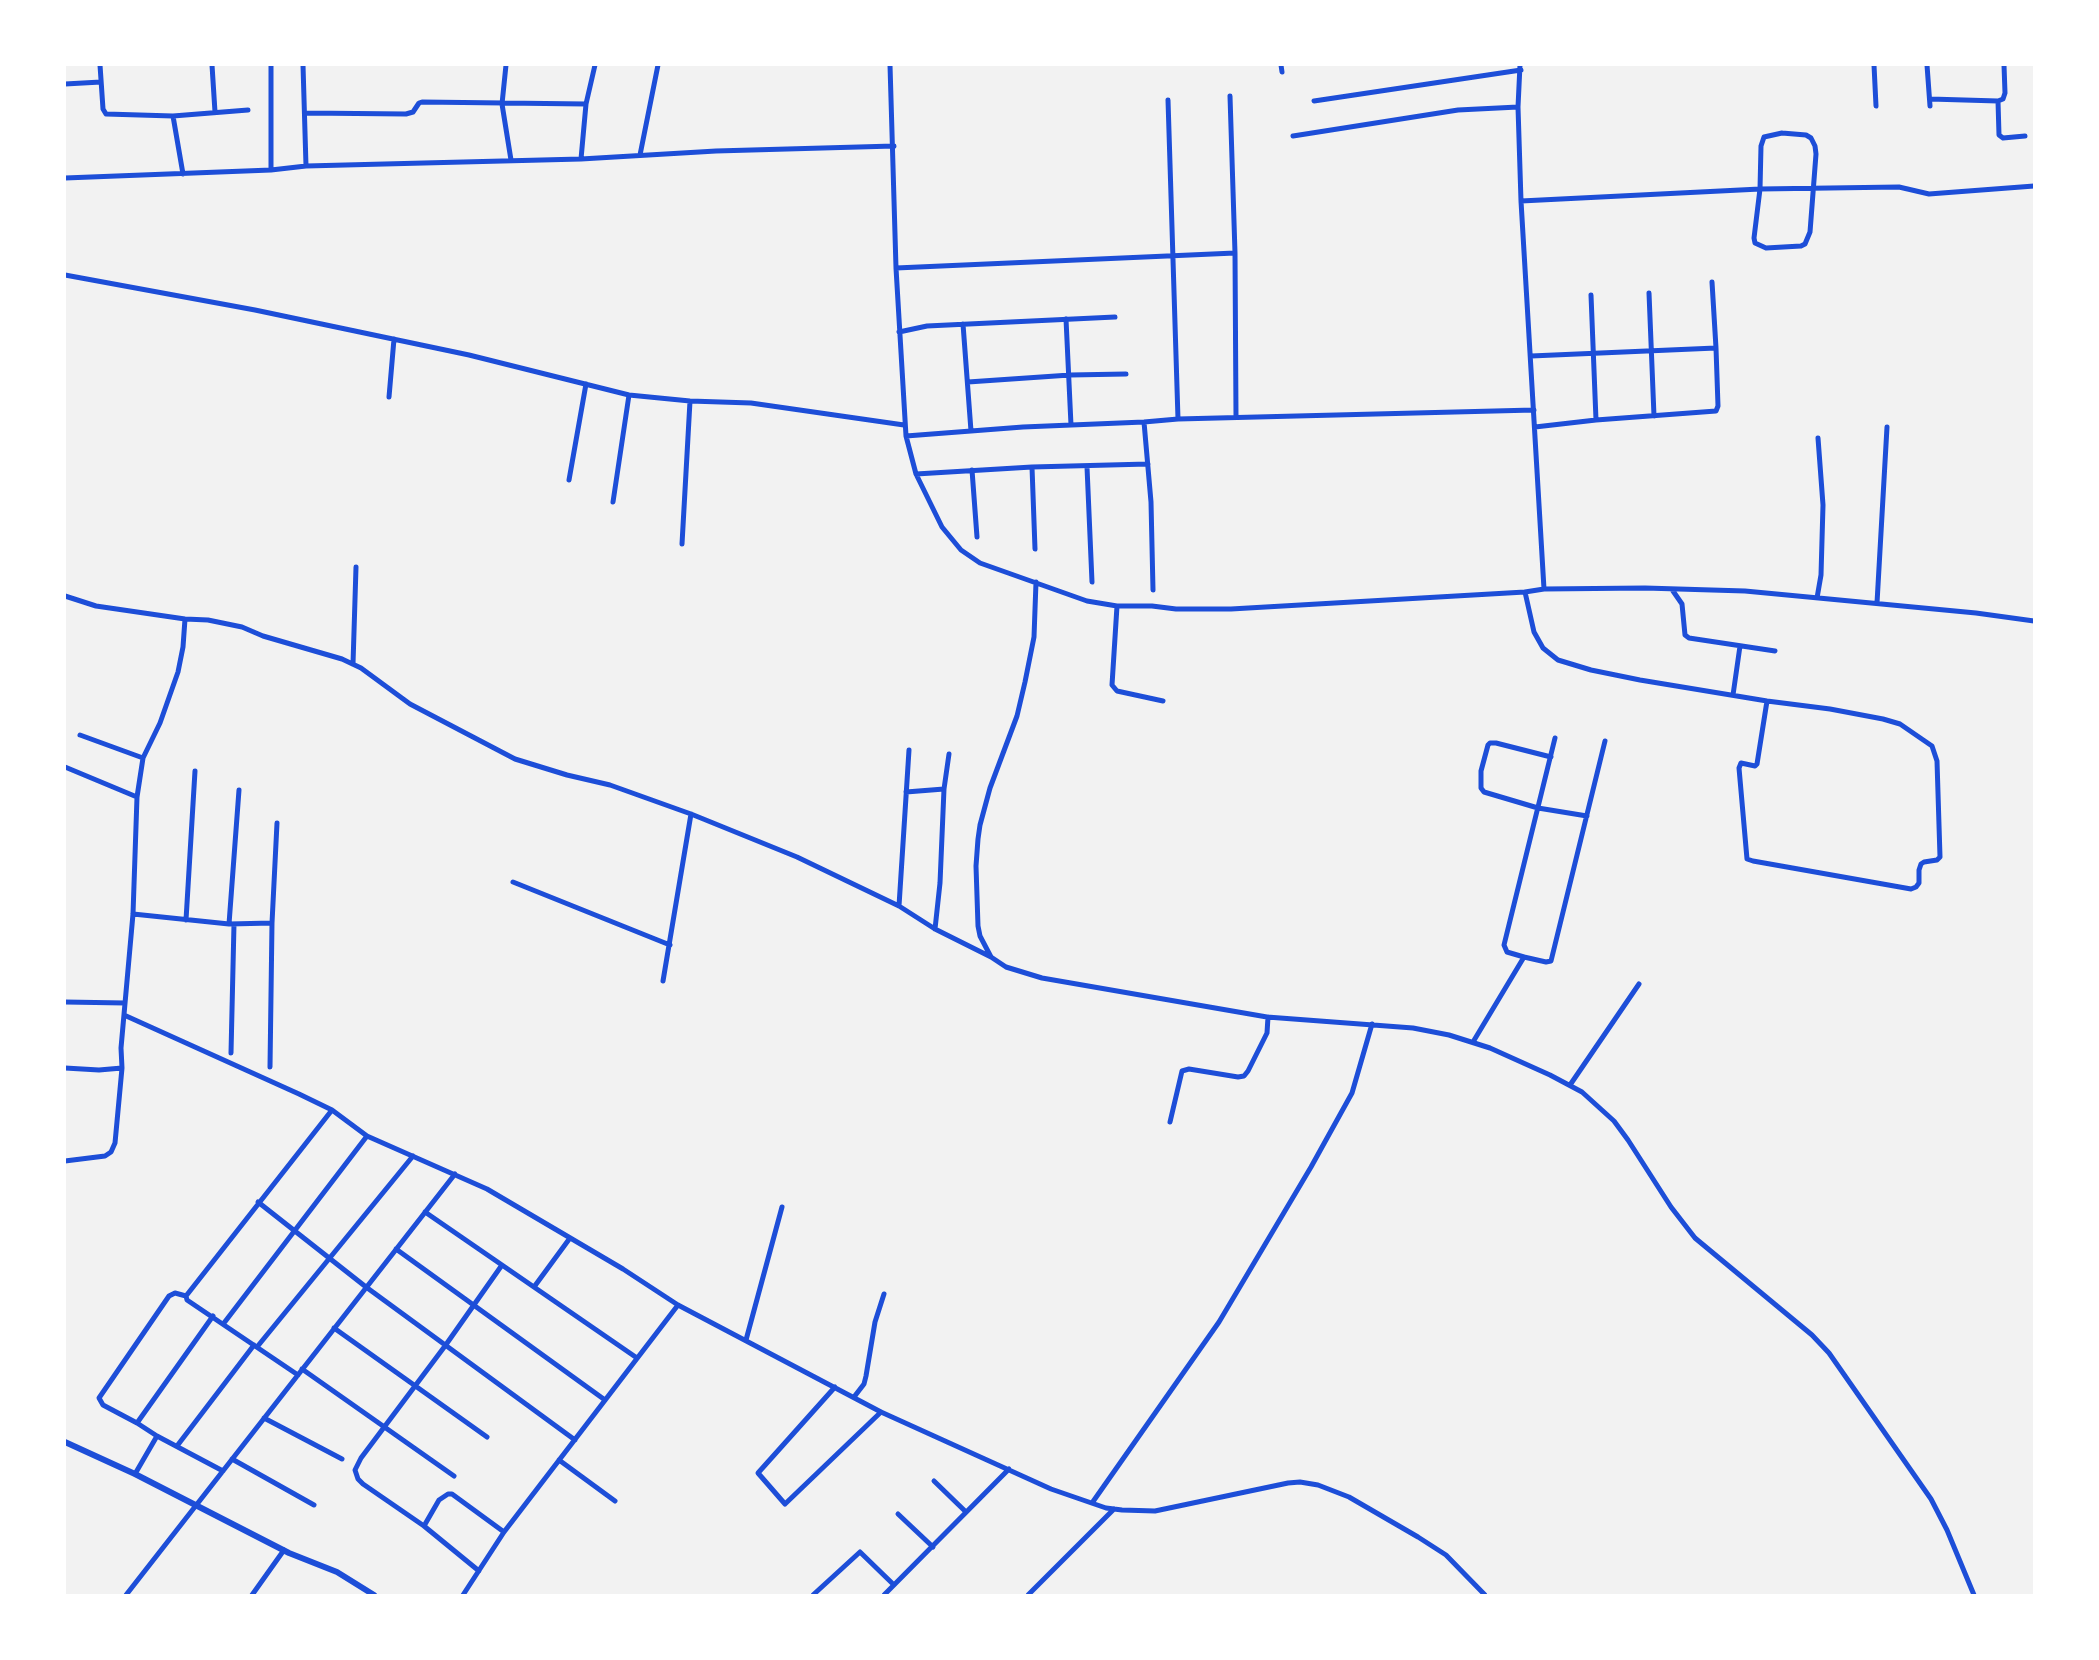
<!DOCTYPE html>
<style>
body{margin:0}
#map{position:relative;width:2099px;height:1660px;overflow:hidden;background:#f2f2f2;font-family:Overpass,sans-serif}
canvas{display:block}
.frame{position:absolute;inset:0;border:66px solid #fff;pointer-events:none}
</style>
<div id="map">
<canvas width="2099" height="1660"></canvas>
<div class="frame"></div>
</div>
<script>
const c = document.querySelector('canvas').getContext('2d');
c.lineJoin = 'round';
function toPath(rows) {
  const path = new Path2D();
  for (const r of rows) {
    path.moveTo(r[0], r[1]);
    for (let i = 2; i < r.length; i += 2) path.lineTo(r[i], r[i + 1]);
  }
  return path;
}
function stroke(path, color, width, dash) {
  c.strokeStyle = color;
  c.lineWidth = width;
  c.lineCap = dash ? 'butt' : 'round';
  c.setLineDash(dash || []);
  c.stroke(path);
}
stroke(toPath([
 [100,65,103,109,106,114,173,116,248,110],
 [212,65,215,112],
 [271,65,271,170],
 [303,65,306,166],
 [506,65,502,104,511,160],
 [890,65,896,268,906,436,916,474,942,527,961,550,980,563,1087,601,1117,606,1152,606,1176,609,1231,609,1525,592,1544,589,1645,588,1745,591,1976,613,2034,621],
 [1281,65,1282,72],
 [1520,65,1518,107,1521,201,1544,589],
 [1874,65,1876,106],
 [1927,65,1930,106],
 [65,84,101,82],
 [1230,96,1235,253,1236,417],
 [1930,99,1998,101,2003,99,2005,93,2004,65],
 [1168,100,1178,419],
 [1314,101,1521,70],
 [1998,101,1999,135,2003,138,2025,136],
 [306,113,406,114,413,112,419,103,422,102,586,104],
 [173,116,183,174],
 [1782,133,1806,135,1811,138,1815,146,1816,154,1810,232,1805,244,1801,246,1766,248,1755,243,1754,238,1760,189,1761,146,1764,137,1782,133],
 [1293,136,1458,110,1518,107],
 [640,155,658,65],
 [581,159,586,104,595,65],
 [65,178,271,170,306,166,581,159,716,151,894,146],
 [1521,201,1760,189,1899,187,1929,194,2034,186],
 [896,268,1235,253],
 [65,275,255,310,469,355,629,395,690,401,751,403,904,425],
 [1712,282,1716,348],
 [1649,293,1654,416],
 [1591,295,1596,420],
 [1066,319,1071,425],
 [963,324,971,431],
 [899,332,927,326,1115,317],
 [1531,356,1716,348,1718,406,1716,411,1596,420,1535,427],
 [968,382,1070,375,1126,374],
 [389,397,394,339],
 [1144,422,1151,502,1153,590],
 [906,436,1023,427,1144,422,1178,419,1534,410],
 [1032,467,1035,549],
 [1087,467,1092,582],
 [972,470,977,537],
 [916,474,1032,467,1148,464],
 [569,480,586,384],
 [613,502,629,395],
 [682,544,690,401],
 [1036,582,1034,637,1025,682,1017,716,990,788,980,825,978,839,976,866,978,926,980,936,991,957,1006,967,1042,978,1267,1017,1413,1028,1449,1035,1490,1048,1550,1075,1582,1092,1614,1121,1628,1140,1671,1207,1695,1238,1812,1335,1829,1353,1931,1499,1947,1530,1974,1595],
 [1673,591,1682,604,1685,635,1689,638,1775,651],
 [1525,592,1534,632,1543,648,1558,660,1591,670,1640,680,1767,701,1830,709,1883,719,1900,724,1932,746,1937,761,1940,857,1937,860,1924,862,1921,864,1919,870,1919,883,1916,887,1911,889,1753,861,1747,859,1739,768,1741,763,1755,766,1757,764,1767,701],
 [65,596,96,606,185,619,208,620,242,627,263,636,342,659,361,668,410,704,515,759,567,775,610,785,691,814,797,857,899,906,935,929,991,957],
 [1817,598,1821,575,1823,505,1818,438],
 [1877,603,1887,427],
 [1117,606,1112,685,1117,691,1163,701],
 [353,664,356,567],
 [1733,695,1740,646],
 [80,735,143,758],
 [1551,757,1496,743,1490,743,1488,745,1481,771,1481,788,1484,792,1538,808,1587,816],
 [65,767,137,797],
 [906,792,944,789],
 [513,882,670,945],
 [899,906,909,750],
 [133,914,229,924,272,923],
 [186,920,195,771],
 [229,924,239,790],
 [935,929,940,883,944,789,949,754],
 [1524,957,1507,952,1504,945,1555,738],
 [663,981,691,814],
 [65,1002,125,1003],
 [124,1015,299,1094,332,1110,367,1136,487,1189,623,1269,678,1305,881,1412,1051,1489,1106,1508,1122,1510,1155,1511,1288,1483,1300,1482,1318,1485,1349,1497,1418,1537,1446,1555,1485,1595],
 [1473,1042,1524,957,1546,962,1551,961,1605,741],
 [231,1053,234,924],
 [270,1067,272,923,277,823],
 [65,1068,99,1070,122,1068,121,1048,133,914,137,797,143,758,160,723,178,672,183,647,185,619],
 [1570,1085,1639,984],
 [1170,1122,1182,1071,1189,1069,1238,1077,1244,1076,1248,1071,1267,1033,1268,1017],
 [65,1161,105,1156,111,1152,115,1143,122,1068],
 [258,1202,366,1287,575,1440],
 [425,1212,637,1358],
 [396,1249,605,1400],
 [534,1287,570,1238],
 [224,1323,367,1136],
 [334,1328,487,1437],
 [746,1340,782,1207],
 [257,1347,413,1156],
 [302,1369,454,1476],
 [298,1375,187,1300,186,1296,332,1110],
 [835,1387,758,1473,785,1504,881,1412],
 [854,1397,864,1384,866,1376,875,1322,884,1294],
 [264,1418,342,1459],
 [137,1423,103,1405,99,1398,169,1296,175,1293,186,1296],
 [157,1436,223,1471],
 [177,1446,254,1345],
 [232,1459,314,1505],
 [559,1460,615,1501],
 [135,1474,157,1436,137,1423,213,1316],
 [934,1481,966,1512],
 [1092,1503,1219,1322,1311,1167,1352,1093,1372,1024],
 [898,1514,933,1547],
 [424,1526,439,1500,448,1494,452,1494,504,1532],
 [479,1571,424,1526,363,1484,358,1479,355,1470,361,1458,445,1346,502,1265],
 [126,1595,455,1174],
 [252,1595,284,1550],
 [463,1595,504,1532,678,1305],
 [813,1595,860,1552,894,1585],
 [884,1595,1009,1469],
 [1028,1595,1114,1509]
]), '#1d4ed8', 5);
stroke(toPath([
 [65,1442,135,1474,289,1553,337,1572,374,1595]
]), '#1d4ed8', 6);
</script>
